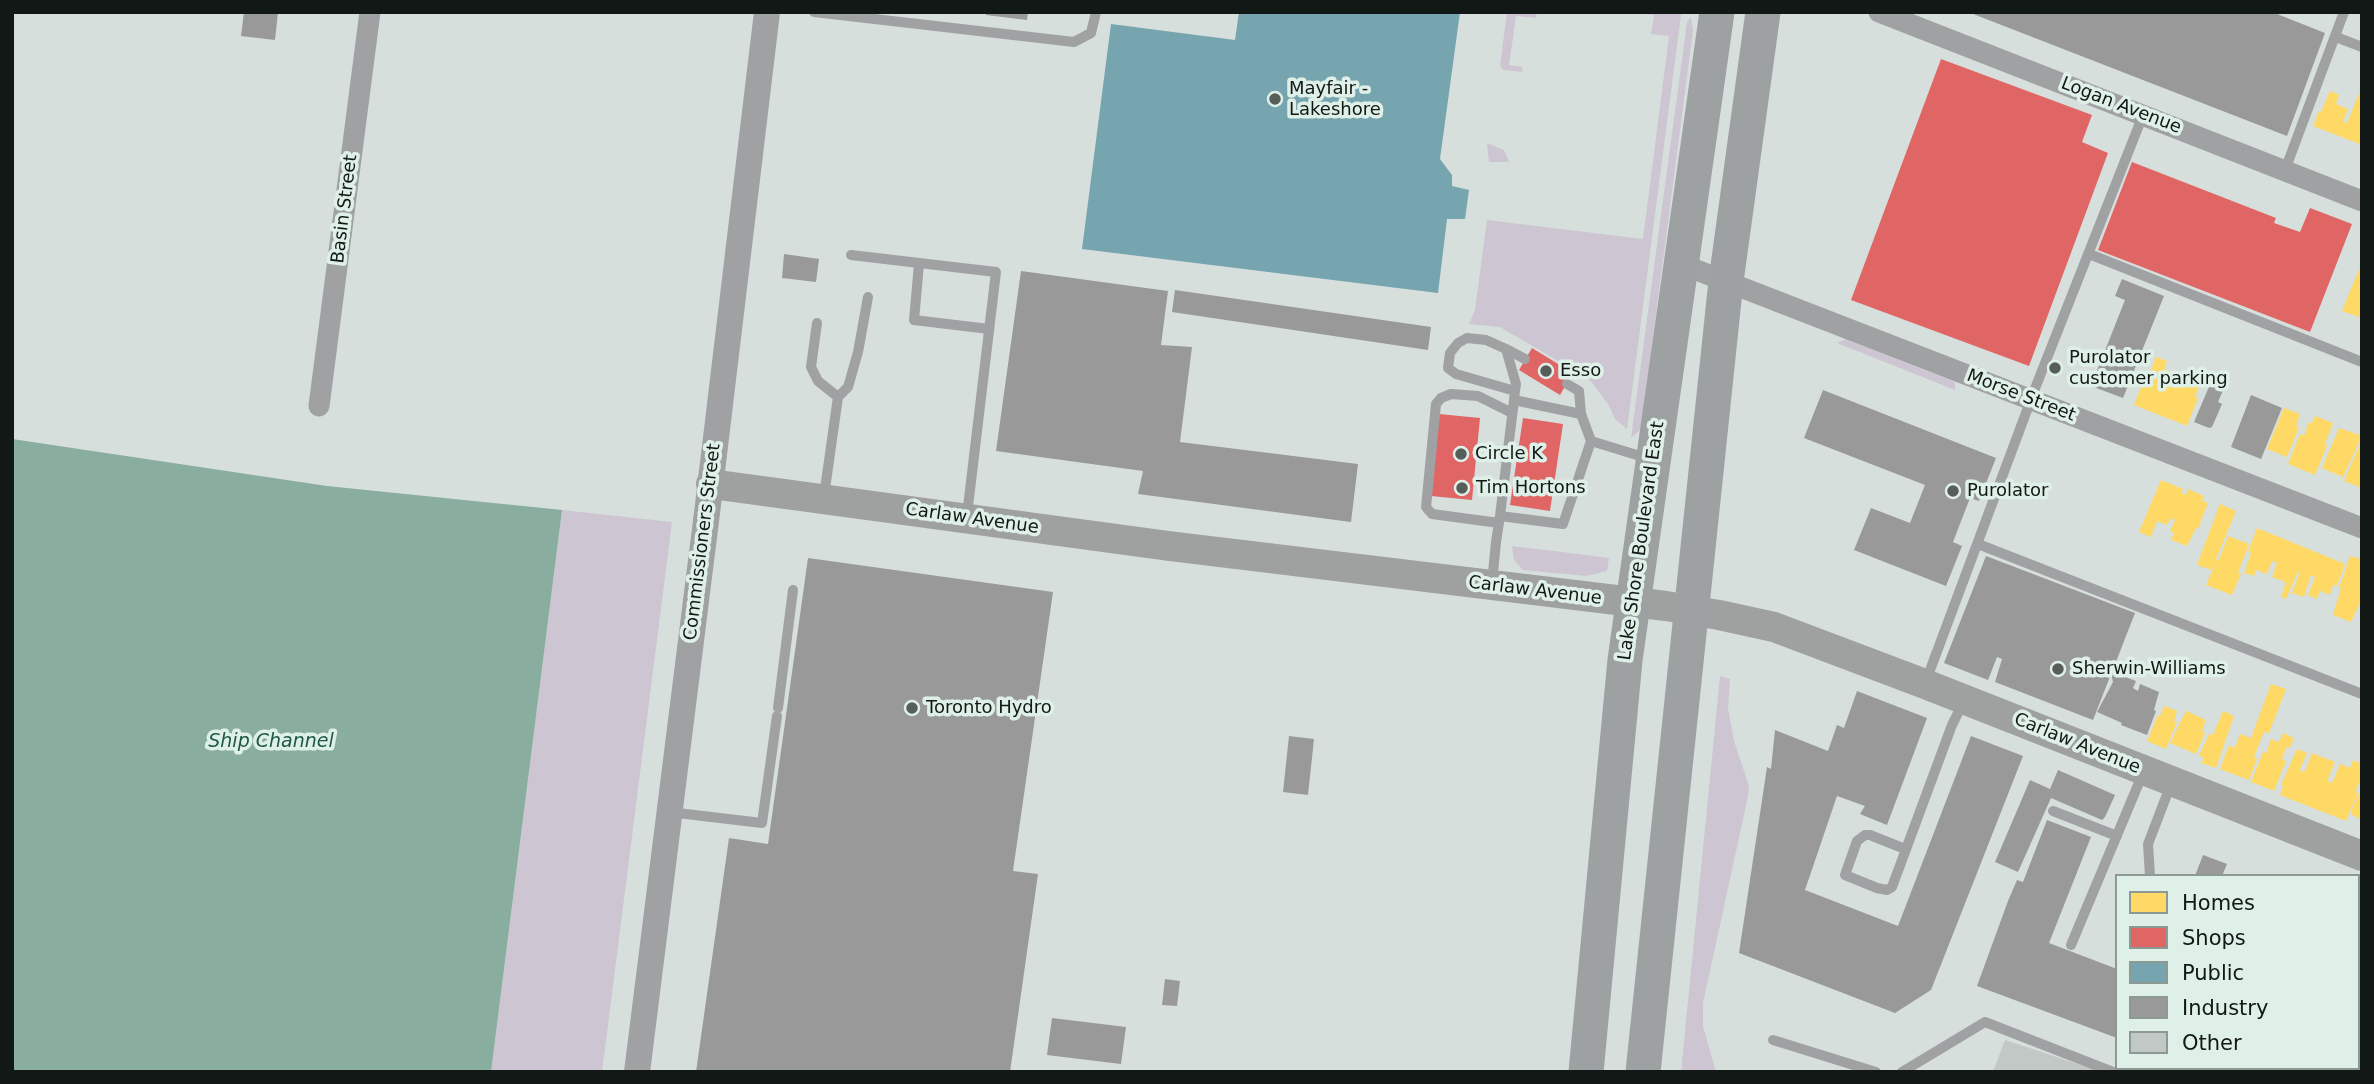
<!DOCTYPE html>
<style>
body{margin:0}
#map{position:relative;width:2374px;height:1084px;overflow:hidden;background:#d6dfdb;font-family:"DejaVu Sans",sans-serif}
canvas{display:block}
.frame{position:absolute;inset:0;border:14px solid #121815;pointer-events:none}
.legend{position:absolute;left:2115px;top:874px;width:245px;height:196px;box-sizing:border-box;background:#dff0e8;border:2px solid #8d9a94;margin:0;padding:9px 12px;list-style:none;font-size:21px;color:#121815}
.legend li{display:flex;align-items:center;gap:14px;height:35px}
.legend b{width:35px;border:2px solid #8d9a94}
</style>
<div id="map">
<canvas width="2374" height="1084"></canvas>
<div class="frame"></div>
<ul class="legend">
<li><b style="height:19px;background:#ffd966"></b>Homes</li>
<li><b style="height:19px;background:#e06666"></b>Shops</li>
<li><b style="height:19px;background:#76a5af"></b>Public</li>
<li><b style="height:19px;background:#999"></b>Industry</li>
<li><b style="height:19px;background:#c2c8c5"></b>Other</li>
</ul>
</div>
<script>
const c = document.querySelector('canvas').getContext('2d');
c.lineJoin = 'round';
function fillPath(path, color) {
  c.fillStyle = color;
  c.fill(path, 'evenodd');
}
function toPath(rows) {
  const path = new Path2D();
  for (const r of rows) {
    path.moveTo(r[0], r[1]);
    for (let i = 2; i < r.length; i += 2) path.lineTo(r[i], r[i + 1]);
  }
  return path;
}
function stroke(path, color, width, dash) {
  c.strokeStyle = color;
  c.lineWidth = width;
  c.lineCap = dash ? 'butt' : 'round';
  c.setLineDash(dash || []);
  c.stroke(path);
}
function write(font, color, halo, rows, align = 'center') {
  c.font = font + ' "DejaVu Sans",sans-serif';
  c.lineWidth = 7;
  c.setLineDash([]);
  c.textBaseline = 'middle';
  c.strokeStyle = halo;
  c.fillStyle = color;
  for (const [text, x, y, turn = 0] of rows) {
    c.save();
    c.translate(x, y);
    c.rotate((+turn || 0) * Math.PI / 180);
    c.textAlign = isNaN(turn) ? turn : align;
    if (halo) c.strokeText(text, 0, 0);
    c.fillText(text, 0, 0);
    c.restore();
  }
}
fillPath(toPath([
 [1507,12,1537,12,1536,18,1516,16,1509,65,1522,67,1523,72,1503,70,1500,66],
 [1631,12,1680,12,1681,15,1627,429,1615,419,1608,404,1589,379,1500,327,1469,324,1475,310,1487,220,1643,239,1669,36,1651,34,1654,15],
 [1691,17,1693,31,1641,429,1631,438,1687,22],
 [1487,143,1504,150,1509,162,1489,162],
 [1846,339,1955,382,1955,390,1837,343],
 [562,510,672,522,602,1072,491,1072],
 [1512,546,1562,552,1609,558,1607,571,1586,576,1523,570,1514,560],
 [1720,676,1730,679,1728,708,1734,741,1749,786,1747,801,1703,1003,1703,1026,1716,1072,1681,1072]
]), '#cdc6d2');
fillPath(toPath([
 [12,439,327,486,562,510,491,1072,12,1072]
]), '#89ad9e');
fillPath(toPath([
 [2330,91,2339,95,2336,104,2348,109,2343,122,2347,123,2360,91,2362,92,2362,145,2313,126,2319,111,2321,112],
 [2362,262,2362,318,2342,311],
 [2156,357,2167,361,2164,369,2176,374,2170,387,2174,388,2179,376,2188,379,2190,374,2202,379,2195,397,2198,398,2187,426,2134,405,2145,377,2148,378],
 [2284,408,2300,414,2296,426,2299,427,2287,457,2267,449],
 [2315,416,2333,423,2325,444,2327,446,2315,475,2288,464,2300,434,2304,436,2309,422,2312,423],
 [2339,428,2360,435,2361,438,2343,477,2322,468],
 [2362,440,2362,488,2344,481],
 [2161,480,2183,489,2181,493,2186,495,2188,489,2204,496,2202,501,2208,503,2198,529,2196,528,2187,546,2171,540,2174,533,2170,531,2175,520,2171,518,2167,525,2157,521,2151,537,2139,532],
 [2220,504,2236,511,2216,559,2219,560,2228,536,2249,544,2238,573,2241,574,2232,595,2206,585,2216,561,2211,570,2197,565],
 [2257,528,2345,564,2337,586,2333,585,2330,595,2320,591,2317,599,2308,595,2315,577,2311,575,2304,597,2292,593,2300,572,2298,572,2286,599,2281,597,2286,582,2272,577,2277,563,2272,561,2267,574,2256,570,2254,576,2244,573,2251,553,2248,552],
 [2350,556,2362,559,2362,598,2351,622,2333,615,2341,588,2339,588],
 [2271,684,2286,689,2269,733,2264,732,2254,757,2257,759,2249,780,2220,769,2229,745,2235,748,2240,734,2251,738],
 [2164,706,2177,711,2174,721,2177,722,2166,749,2147,741,2158,715,2160,716],
 [2186,711,2206,720,2202,731,2205,733,2196,754,2170,743],
 [2223,711,2234,716,2216,768,2201,763,2204,758,2199,756,2209,734,2213,735],
 [2283,733,2294,738,2290,748,2287,746,2282,759,2286,761,2274,791,2251,782,2263,752,2266,753,2271,739,2279,742],
 [2297,749,2307,753,2300,769,2302,772,2305,771,2312,753,2335,762,2328,779,2329,783,2333,781,2340,764,2350,768,2353,760,2362,764,2362,775,2356,790,2357,794,2346,821,2280,795,2283,786,2281,785],
 [2362,793,2362,820,2352,815,2351,811,2358,794]
]), '#ffd966');
fillPath(toPath([
 [1941,59,2092,115,2082,142,2108,153,2029,366,1851,300],
 [2132,162,2276,218,2274,223,2300,232,2310,208,2352,224,2310,332,2098,250],
 [1532,348,1573,373,1560,395,1519,370],
 [1439,414,1480,418,1472,500,1431,496],
 [1523,418,1563,424,1550,511,1510,505]
]), '#e06666');
fillPath(toPath([
 [1239,12,1460,12,1440,159,1452,175,1452,186,1469,190,1465,219,1447,219,1438,293,1082,249,1111,24,1235,40]
]), '#76a5af');
fillPath(toPath([
 [244,12,278,12,275,40,241,36],
 [986,12,1028,12,1027,20,986,15],
 [1968,12,2272,12,2325,33,2287,136],
 [784,254,819,259,816,282,782,278],
 [1021,271,1168,291,1161,345,1192,347,1180,442,1358,464,1351,522,1138,494,1143,471,996,451],
 [2122,279,2164,296,2123,398,2091,386,2125,300,2115,296],
 [1175,290,1431,327,1428,350,1172,312],
 [2214,375,2224,380,2221,387,2224,388,2218,402,2222,404,2212,427,2209,428,2194,422],
 [1823,390,1996,458,1979,501,1970,498,1953,542,1962,546,1946,586,1854,550,1871,508,1910,523,1925,485,1804,438],
 [2251,395,2282,408,2261,459,2231,447],
 [1986,556,2135,613,2112,672,2136,681,2133,688,2138,691,2140,684,2159,692,2154,710,2156,711,2147,735,2121,725,2122,723,2097,712,2113,682,2111,674,2093,720,1995,682,2002,659,1997,657,1988,680,1944,663],
 [808,558,1053,592,1013,871,1038,874,1010,1072,696,1072,729,838,768,844],
 [1857,691,1927,718,1887,825,1860,814,1865,806,1837,796,1805,890,1898,926,1971,736,2023,756,1931,990,1895,1013,1739,953,1767,767,1771,769,1775,730,1828,751,1837,725,1844,728],
 [1289,736,1314,739,1308,795,1283,792],
 [2058,770,2115,795,2105,817,2102,820,2051,798,2018,872,1995,862,2030,780,2050,789],
 [2047,820,2091,837,2049,943,2117,969,2117,1038,1977,986,2008,901,2017,880,2023,882],
 [2203,855,2227,864,2222,876,2195,876],
 [1165,979,1180,981,1177,1006,1162,1005],
 [1052,1018,1126,1027,1121,1064,1047,1055]
]), '#999');
fillPath(toPath([
 [2358,886,2362,887,2362,1012,2358,1010],
 [2005,1040,2099,1071,2099,1072,1993,1072]
]), '#c2c8c5');
stroke(toPath([
 [814,12,1074,42,1091,33,1096,12],
 [2336,37,2362,47],
 [2285,170,2344,12],
 [2089,254,2362,362],
 [851,255,996,272,967,515],
 [919,264,914,320,989,329],
 [817,323,811,367,818,381,838,397],
 [1506,349,1525,359],
 [1567,384,1579,391,1581,414],
 [1514,400,1581,414,1591,441,1650,459],
 [824,496,838,397,848,387,858,352,868,297],
 [1500,516,1563,524,1591,441],
 [1499,523,1432,514,1426,507,1436,404,1441,398,1451,394,1478,396,1512,413],
 [1978,544,2362,694],
 [1492,583,1496,542,1500,516,1514,400,1515,391,1516,384,1506,349,1486,340,1467,338,1458,343,1450,353,1448,368,1456,374,1515,391],
 [1926,681,2036,386,2143,115],
 [778,708,793,590],
 [2053,811,2117,836],
 [669,812,762,823,777,716],
 [1905,849,1870,835,1865,835,1857,841,1845,875,1877,888,1887,890,1892,887,1952,725,1963,703],
 [2150,876,2148,844,2171,784],
 [2071,945,2143,773],
 [1773,1040,1876,1072],
 [1902,1072,1985,1022,2113,1072]
]), '#a0a1a2', 10);
stroke(toPath([
 [1879,12,2362,201],
 [1681,264,2362,528],
 [319,406,370,12]
]), '#a0a1a2', 21);
stroke(toPath([
 [637,1072,707,513,767,12]
]), '#a0a1a2', 26);
stroke(toPath([
 [711,484,1169,546,1666,606,1719,615,1774,627,1925,684,2362,856]
]), '#9fa0a0', 30);
stroke(toPath([
 [1586,1072,1625,660,1717,12],
 [1643,1072,1726,281,1763,12]
]), '#9ea1a2', 35);
for (const [x, y, r, color] of [
 [1275,99,7,"#575e5a"],
 [2055,368,7,"#575e5a"],
 [1546,371,7,"#575e5a"],
 [1461,454,7,"#575e5a"],
 [1462,488,7,"#575e5a"],
 [1953,491,7,"#575e5a"],
 [2058,669,7,"#575e5a"],
 [912,708,7,"#575e5a"]
]) {
  const dot = new Path2D();
  dot.arc(x, y, r, 0, 2 * Math.PI);
  c.fillStyle = color;
  c.fill(dot);
  stroke(dot, '#dff0e8', 2.5);
}
write('18px', '#121815', '#dff0e8', [
 ["Mayfair -",1289,89],
 ["Lakeshore",1289,110],
 ["Purolator",2069,358],
 ["customer parking",2069,379],
 ["Esso",1560,371],
 ["Circle K",1475,454],
 ["Tim Hortons",1476,488],
 ["Purolator",1967,491],
 ["Sherwin-Williams",2072,669],
 ["Toronto Hydro",926,708]
], 'left');
write('18px', '#121815', '#dff0e8', [
 ["Logan Avenue",2121,106,21],
 ["Basin Street",345,209,-83],
 ["Morse Street",2021,396,21],
 ["Carlaw Avenue",972,519,8],
 ["Lake Shore Boulevard East",1642,541,-82],
 ["Commissioners Street",703,542,-83],
 ["Carlaw Avenue",1535,591,7],
 ["Carlaw Avenue",2077,744,22]
]);
write('italic 19px', '#1d5945', '#dff0e8', [
 ["Ship Channel",271,742]
]);
</script>
